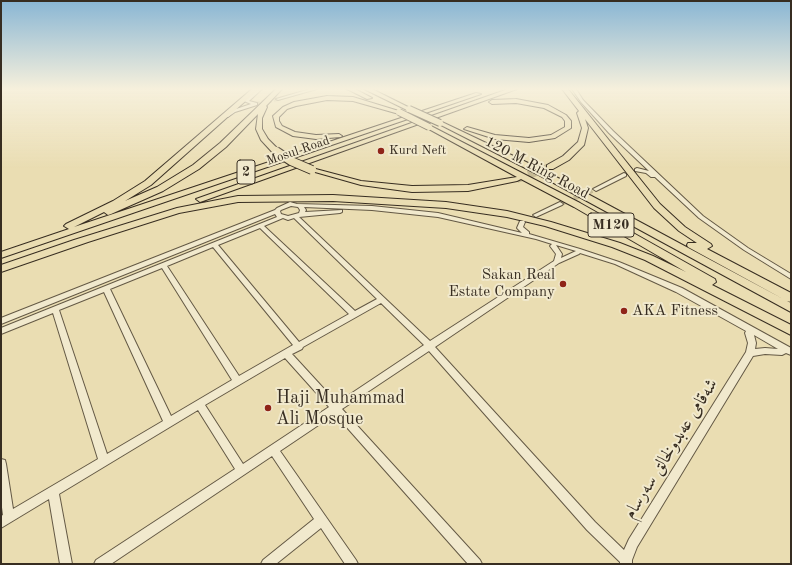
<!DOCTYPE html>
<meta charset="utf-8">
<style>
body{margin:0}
#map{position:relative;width:792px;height:565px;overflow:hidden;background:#eaddb2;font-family:"Old Standard TT",serif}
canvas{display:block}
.frame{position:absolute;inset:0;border:2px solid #372d21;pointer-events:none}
</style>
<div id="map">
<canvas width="792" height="565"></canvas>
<div class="frame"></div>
</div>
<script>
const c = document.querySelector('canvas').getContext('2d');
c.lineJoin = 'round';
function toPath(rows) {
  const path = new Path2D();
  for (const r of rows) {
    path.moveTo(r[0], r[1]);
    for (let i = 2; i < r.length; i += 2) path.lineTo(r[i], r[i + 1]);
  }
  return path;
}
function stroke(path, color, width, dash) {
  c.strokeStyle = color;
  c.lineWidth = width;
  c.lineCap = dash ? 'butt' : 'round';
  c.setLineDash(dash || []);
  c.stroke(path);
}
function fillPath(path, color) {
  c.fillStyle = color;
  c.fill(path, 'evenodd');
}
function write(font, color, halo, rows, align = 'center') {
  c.font = font + ' "Old Standard TT",Amiri,serif';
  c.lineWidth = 4;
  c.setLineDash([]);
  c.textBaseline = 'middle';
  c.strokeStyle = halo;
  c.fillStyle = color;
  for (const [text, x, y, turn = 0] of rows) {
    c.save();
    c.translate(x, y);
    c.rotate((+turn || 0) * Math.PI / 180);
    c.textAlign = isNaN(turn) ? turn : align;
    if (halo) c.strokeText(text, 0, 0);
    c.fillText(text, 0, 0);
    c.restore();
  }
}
stroke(toPath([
 [256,104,278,99]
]), '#c6ba95', 4, [4, 2]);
stroke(toPath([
 [560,204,596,189]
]), '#c6ba95', 5, [5, 2.5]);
stroke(toPath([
 [517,179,550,167]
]), '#c6ba95', 8, [8, 4]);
const minor = toPath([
 [258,89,262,89,249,101,257,103,257,105,235,112,228,117,226,117,226,115,233,110,251,104,244,101,258,89],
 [310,89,317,89,278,100,276,99,310,89],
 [572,89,576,89,583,100,613,131,703,216,748,248,791,274,791,279,744,250,699,218,655,177,651,177,646,173,635,171,635,169,637,168,649,171,609,133,581,102,572,89],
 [624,173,626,174,626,176,596,191,593,189,624,173],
 [290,202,297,204,372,206,438,213,522,233,517,228,520,221,524,221,525,222,523,227,529,232,529,234,580,249,619,262,682,288,791,348,791,355,786,353,782,355,765,354,753,356,637,547,632,560,632,564,620,564,620,562,587,530,429,351,342,409,480,560,482,564,468,564,335,414,280,451,356,560,358,564,345,564,321,528,276,564,261,564,263,560,314,519,272,456,111,564,94,564,96,560,235,469,198,410,59,494,72,564,60,564,49,499,1,528,1,516,3,515,1,500,1,459,5,460,6,464,13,509,98,459,53,313,1,334,1,328,277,217,275,214,1,324,1,318,275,210,277,208,290,202],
 [291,206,298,207,300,210,299,213,288,216,281,214,280,211,281,210,291,206],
 [304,207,372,210,438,217,536,239,552,244,550,246,556,254,554,261,430,341,299,217,340,213,342,212,342,210,305,212,306,210,304,207],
 [283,218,288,220,294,218,377,299,355,311,264,226,283,218],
 [260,228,349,314,299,342,218,245,260,228],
 [556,245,576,251,561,258,562,254,556,245],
 [213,247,293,345,239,376,167,266,213,247],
 [580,253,615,264,676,292,746,331,745,333,748,343,746,352,629,539,624,550,595,522,435,347,559,263,579,254,580,253],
 [162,268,232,380,171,416,110,289,162,268],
 [104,292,163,421,107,454,59,310,104,292],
 [381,303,424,345,337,403,292,354,302,349,303,347,381,303],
 [754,335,778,349,765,348,755,349,756,343,754,335],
 [285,358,329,407,243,464,205,405,285,358],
 [560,202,563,204,562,205,538,216,536,217,533,215,560,202]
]);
const highway = toPath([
 [252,89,259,89,151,185,125,201,157,187,193,165,220,143,276,89,282,89,266,106,267,107,262,118,262,129,268,139,280,151,279,153,273,153,261,140,256,129,258,114,226,147,199,169,163,191,111,214,108,215,104,212,74,227,476,93,481,94,1,258,1,252,69,229,64,226,66,224,113,201,145,181,252,89],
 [347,89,355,89,372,98,367,99,347,89],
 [364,89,372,89,412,109,407,110,364,89],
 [508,89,517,89,203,201,200,202,196,199,508,89],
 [562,89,568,89,660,204,685,227,711,244,712,246,707,249,791,293,791,302,787,301,791,303,791,312,539,175,437,123,442,122,545,171,785,300,688,247,687,245,688,243,697,243,679,231,654,208,585,119,588,128,584,145,569,160,553,169,547,169,547,165,563,156,578,142,582,128,577,113,579,111,562,89],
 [327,96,353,97,402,112,399,114,353,101,327,100,296,106,287,109,279,117,279,121,282,126,295,132,316,135,339,134,342,136,341,137,316,139,293,136,276,127,273,116,283,107,294,102,327,96],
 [516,99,548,105,566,115,571,121,571,128,555,138,529,142,495,139,464,129,467,127,495,135,529,138,551,135,565,127,565,121,562,117,544,108,516,103,492,104,489,102,492,100,516,99],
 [429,125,580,203,715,279,716,282,712,285,791,325,791,335,645,260,612,247,545,226,507,217,446,208,333,201,238,202,179,213,88,242,1,272,1,265,74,240,177,208,238,196,333,195,446,202,507,211,551,222,620,243,653,256,686,272,574,207,521,179,517,181,468,191,412,192,361,185,308,170,312,168,361,181,412,186,468,185,517,177,427,128,427,126,429,125]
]);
stroke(minor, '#645945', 2);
stroke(highway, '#372d21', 2);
fillPath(minor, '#f1e9cd');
fillPath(highway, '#eaddb2');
const highwayBridgeFar1 = toPath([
 [409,109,440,123],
 [399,112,429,127]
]);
const highwayBridge = toPath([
 [276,151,291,161,312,170]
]);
stroke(highwayBridgeFar1, '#372d21', 8, []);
stroke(highwayBridge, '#372d21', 10, []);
stroke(highwayBridgeFar1, '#eaddb2', 6);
stroke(highwayBridge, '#eaddb2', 8);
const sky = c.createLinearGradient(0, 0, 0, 168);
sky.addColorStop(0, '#89b6d4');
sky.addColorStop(0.53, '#f6f0dc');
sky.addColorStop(1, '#f6f0dc00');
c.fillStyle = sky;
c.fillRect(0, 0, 792, 168);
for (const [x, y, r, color] of [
 [381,151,4,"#8f2418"],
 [563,284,4,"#8f2418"],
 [624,311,4,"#8f2418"],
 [268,408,4,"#8f2418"]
]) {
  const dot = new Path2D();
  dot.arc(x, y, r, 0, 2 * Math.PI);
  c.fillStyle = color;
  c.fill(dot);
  stroke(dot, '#f1e9cd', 1.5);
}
write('13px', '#372d21', '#f1e9cd', [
 ["Mosul Road",298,151,-19]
]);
write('13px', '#372d21', '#f1e9cd', [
 ["Kurd Neft",389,151]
], 'left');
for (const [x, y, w] of [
 [246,172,18],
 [611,225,46]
]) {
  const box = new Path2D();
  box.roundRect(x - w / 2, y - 12, w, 24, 3);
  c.fillStyle = '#f1e9cd';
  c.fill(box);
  stroke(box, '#372d21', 1);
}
write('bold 14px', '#372d21', null, [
 ["2",246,172],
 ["M120",611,225]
]);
write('15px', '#372d21', '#f1e9cd', [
 ["120 M Ring Road",537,168,28]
]);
write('15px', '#372d21', '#f1e9cd', [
 ["Sakan Real",555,275],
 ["Estate Company",555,292],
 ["AKA Fitness",632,311,"left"]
], 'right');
write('18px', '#372d21', '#f1e9cd', [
 ["Haji Muhammad",276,398],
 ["Ali Mosque",276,419]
], 'left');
write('18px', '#372d21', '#f1e9cd', [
 ["شەقامی عەبدولخالق سەرسام",671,449,-58]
]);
</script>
